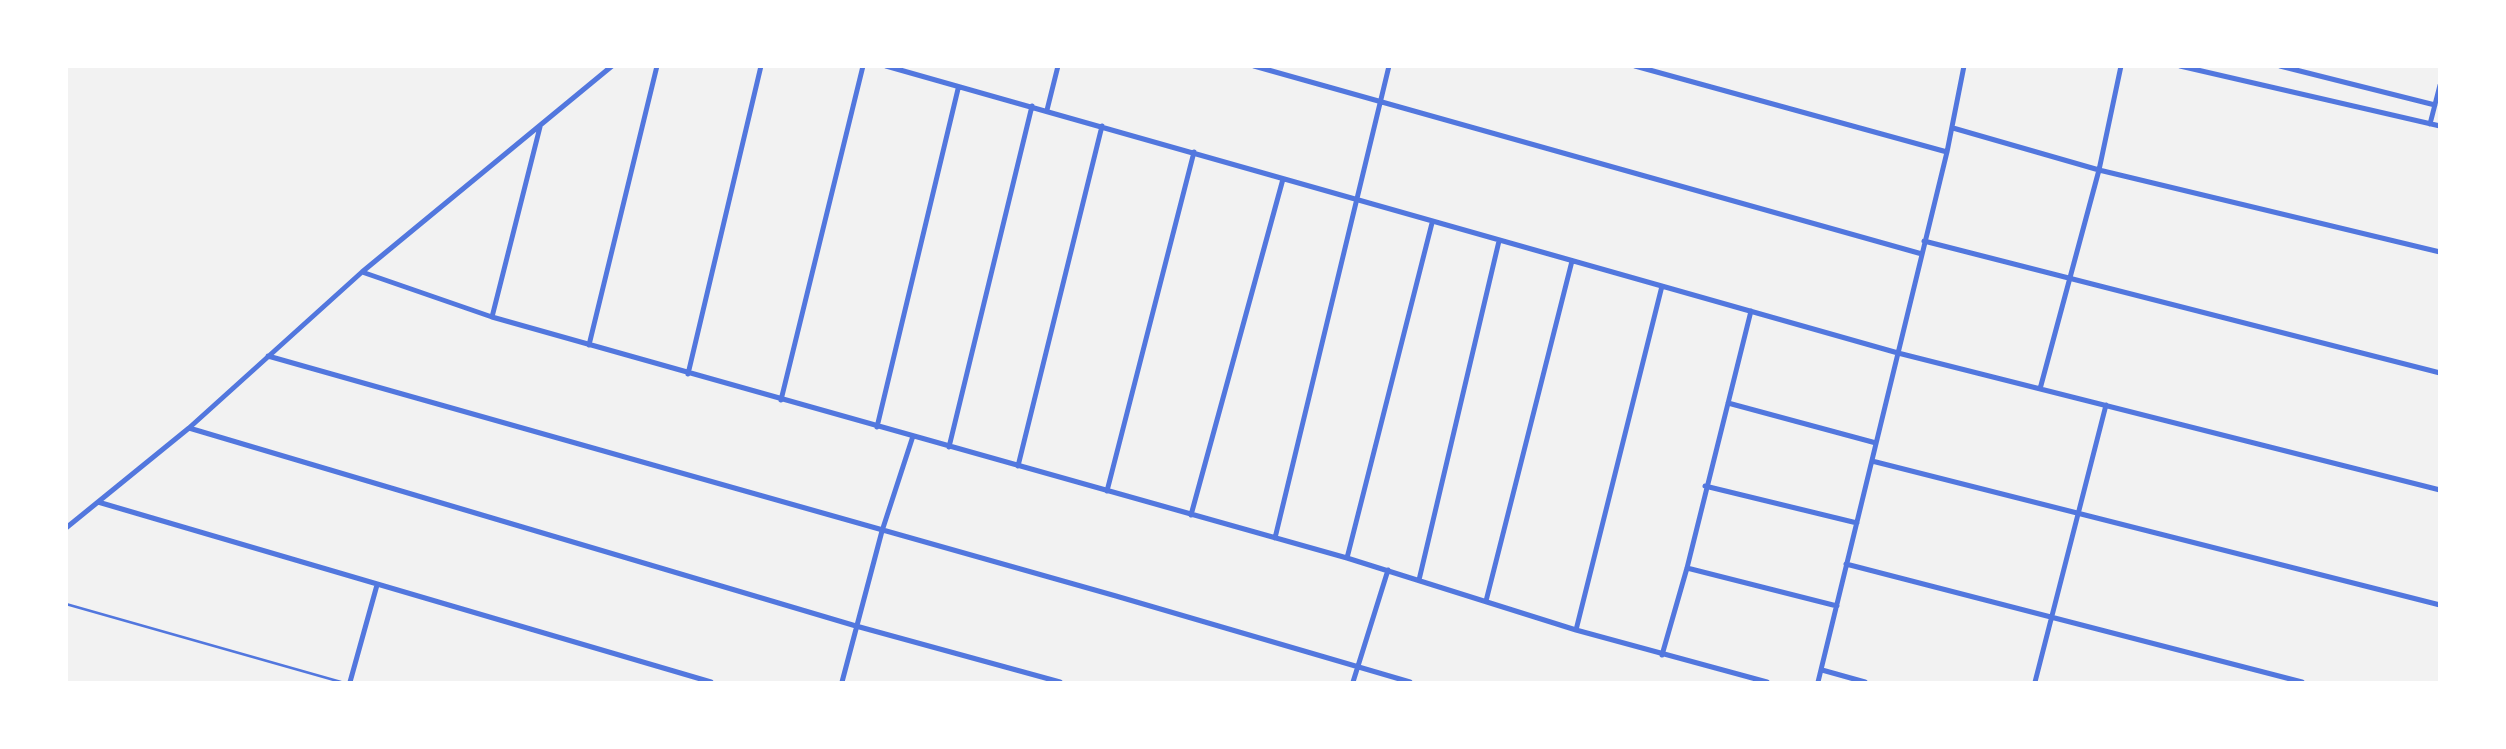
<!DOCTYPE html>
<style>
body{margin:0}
#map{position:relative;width:2506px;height:749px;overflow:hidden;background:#f2f2f2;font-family:"IBM Plex Sans",sans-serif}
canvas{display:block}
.frame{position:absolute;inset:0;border:68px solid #fff;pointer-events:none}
</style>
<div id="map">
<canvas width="2506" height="749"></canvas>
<div class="frame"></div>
</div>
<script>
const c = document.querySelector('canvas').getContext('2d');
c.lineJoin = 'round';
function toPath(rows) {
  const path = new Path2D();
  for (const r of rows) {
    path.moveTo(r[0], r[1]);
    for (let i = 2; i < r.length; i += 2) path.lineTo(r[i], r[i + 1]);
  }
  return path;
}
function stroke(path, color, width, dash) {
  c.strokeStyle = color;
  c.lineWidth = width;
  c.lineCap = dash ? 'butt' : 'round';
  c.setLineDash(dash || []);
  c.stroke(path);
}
stroke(toPath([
 [66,604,341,682]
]), '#5277de', 2.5);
stroke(toPath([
 [886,66,1898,353,2440,490],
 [1254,66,1922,254],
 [1635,66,1947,152],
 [2180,66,2440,126],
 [2280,66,2435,105],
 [1047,110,1058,66],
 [2430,124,2440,85],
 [1953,128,2099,170,2440,252],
 [1924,241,2440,373],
 [362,272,492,317,1347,558,1576,630,1767,682],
 [492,317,540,127],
 [589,345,657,66],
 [268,356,1116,596,1410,682],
 [688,374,761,66],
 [2040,389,2099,170,2121,66],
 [781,400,863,66],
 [1728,403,1876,443],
 [877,427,958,89],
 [189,428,856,626,1060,682],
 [949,447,1032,106],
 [1872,461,2440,605],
 [1018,466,1102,126],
 [1705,486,1857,523],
 [1107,491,1194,152],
 [98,502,711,682],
 [1191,515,1283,179],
 [66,528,189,428,362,272,612,66],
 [1275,538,1389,66],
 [1347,558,1432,223],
 [1846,564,2302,682],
 [1687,568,1837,606],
 [1419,580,1499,241],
 [1486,601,1572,261],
 [1576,630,1662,286],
 [1662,655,1687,568,1751,311],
 [1822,670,1865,682],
 [350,682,377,585],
 [842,682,882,531,913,436],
 [1353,682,1388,570],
 [1818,682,1947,152,1964,66],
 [2035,682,2106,405]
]), '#5277de', 5);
</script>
